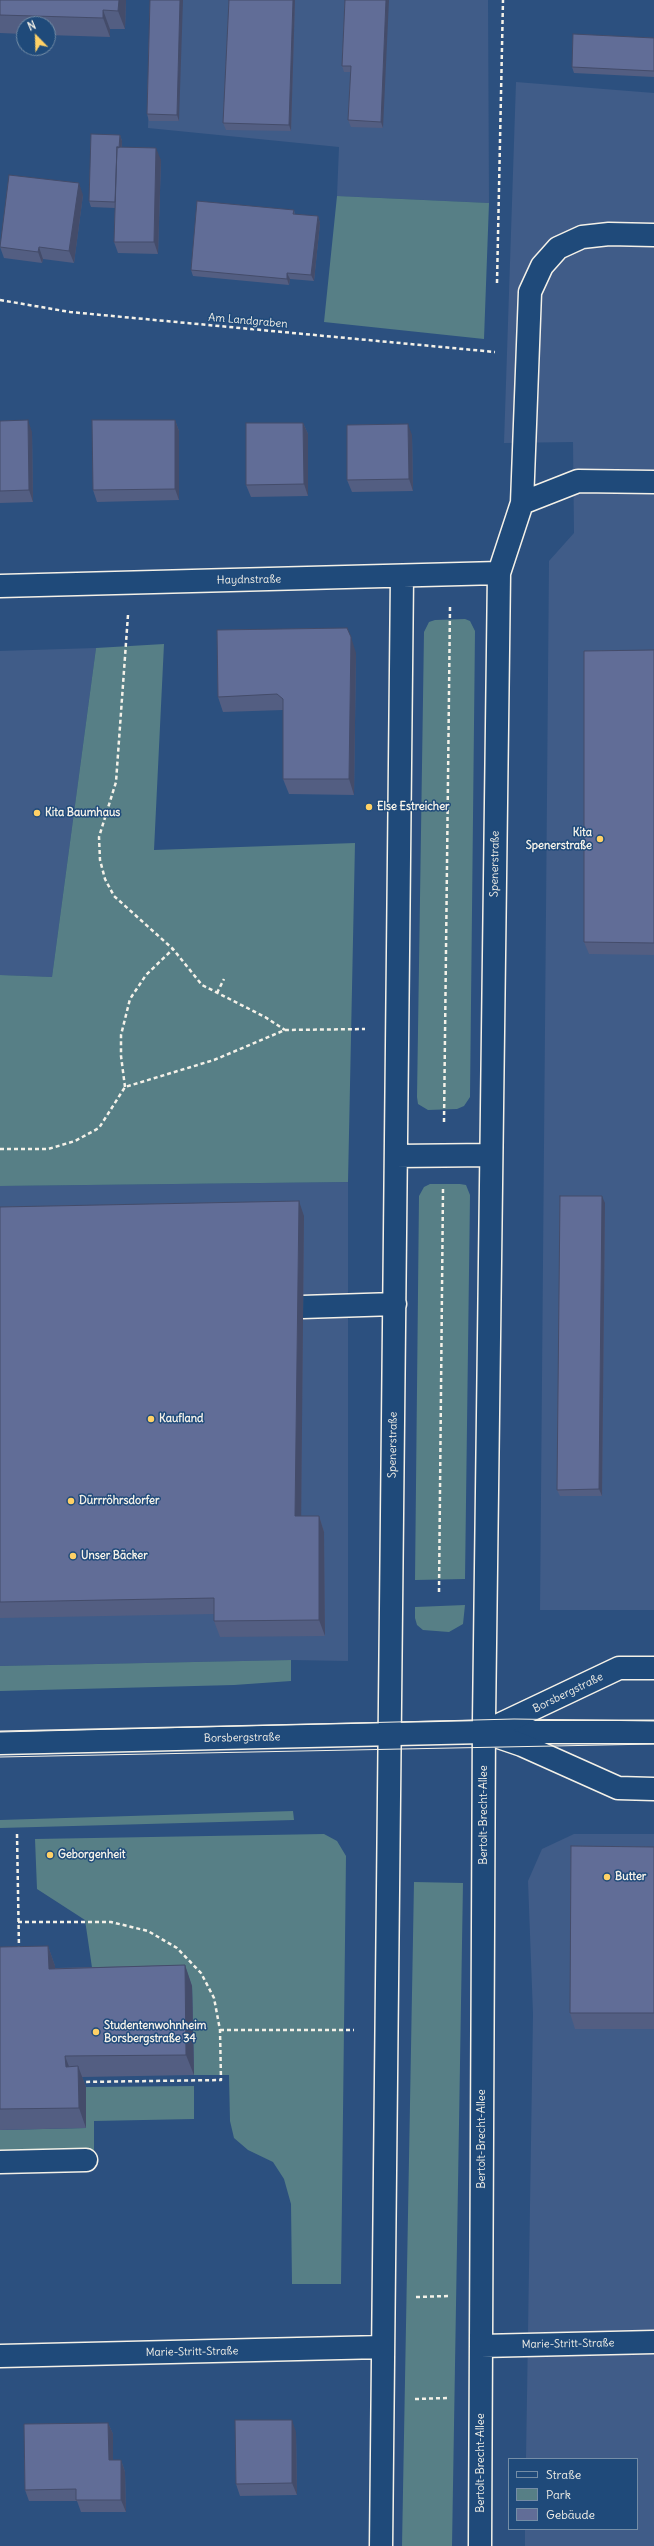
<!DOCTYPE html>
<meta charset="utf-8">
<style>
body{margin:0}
#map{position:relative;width:654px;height:2546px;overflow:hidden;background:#2c507f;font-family:Delius,sans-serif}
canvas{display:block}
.legend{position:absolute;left:508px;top:2458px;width:130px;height:72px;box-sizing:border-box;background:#1f4a7a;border:1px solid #748da6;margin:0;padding:5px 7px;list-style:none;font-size:12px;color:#f4f1e8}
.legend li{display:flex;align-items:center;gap:8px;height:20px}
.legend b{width:20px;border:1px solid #748da6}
.north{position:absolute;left:16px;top:16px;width:40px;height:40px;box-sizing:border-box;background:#1f4a7a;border:1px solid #748da6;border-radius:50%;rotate:337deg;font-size:11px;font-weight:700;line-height:16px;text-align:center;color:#f4f1e8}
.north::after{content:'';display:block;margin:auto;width:14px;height:18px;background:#ffd166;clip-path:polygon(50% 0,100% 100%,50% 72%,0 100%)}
</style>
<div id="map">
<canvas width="654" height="2546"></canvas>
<ul class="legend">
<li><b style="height:5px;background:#1f4a7a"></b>Straße</li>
<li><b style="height:11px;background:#577f86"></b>Park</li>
<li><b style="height:11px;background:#616d97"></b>Gebäude</li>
</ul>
<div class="north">N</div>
</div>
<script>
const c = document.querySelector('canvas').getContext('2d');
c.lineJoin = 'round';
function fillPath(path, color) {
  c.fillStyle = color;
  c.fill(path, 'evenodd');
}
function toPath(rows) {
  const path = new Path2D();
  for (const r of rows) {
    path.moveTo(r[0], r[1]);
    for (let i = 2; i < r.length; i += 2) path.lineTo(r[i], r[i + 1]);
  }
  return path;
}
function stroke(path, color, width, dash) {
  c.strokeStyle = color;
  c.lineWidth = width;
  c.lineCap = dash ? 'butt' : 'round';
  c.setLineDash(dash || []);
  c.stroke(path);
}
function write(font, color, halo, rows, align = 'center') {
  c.font = font + ' Delius,sans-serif';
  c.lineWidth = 3;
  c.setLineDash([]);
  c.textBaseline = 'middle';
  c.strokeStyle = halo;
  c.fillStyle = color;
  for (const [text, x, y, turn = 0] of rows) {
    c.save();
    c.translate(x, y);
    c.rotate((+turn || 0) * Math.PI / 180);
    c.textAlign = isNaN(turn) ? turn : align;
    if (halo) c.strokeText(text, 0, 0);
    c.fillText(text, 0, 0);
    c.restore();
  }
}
fillPath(toPath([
 [152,0,488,0,489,203,337,196,339,147,148,128],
 [516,82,654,93,654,1610,540,1610,549,561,574,533,573,442,504,443],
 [96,648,52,977,0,975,0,651],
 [348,1182,348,1661,291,1660,0,1666,0,1186],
 [574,1834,654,1834,654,2546,525,2546,525,2529,637,2529,637,2459,526,2459,533,2014,528,1881,542,1849]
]), '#405c88');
fillPath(toPath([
 [337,196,489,203,484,339,324,322],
 [465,619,470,621,475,631,470,1097,464,1106,457,1109,428,1110,418,1104,417,1097,424,632,429,622,435,620],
 [164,644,154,850,355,843,348,1182,0,1186,0,975,52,977,96,648],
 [430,1184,460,1184,466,1185,470,1195,465,1579,415,1580,419,1196,424,1187],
 [465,1605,463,1624,449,1632,423,1630,417,1625,415,1618,415,1607],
 [291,1660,291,1681,234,1685,0,1691,0,1666],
 [293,1811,294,1820,0,1828,0,1820],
 [324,1834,337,1841,346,1856,341,2284,292,2284,291,2204,284,2179,273,2162,248,2150,234,2138,230,2121,229,2075,194,2075,192,1986,95,1988,85,1920,37,1889,35,1839],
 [414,1882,463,1883,452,2546,402,2546],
 [194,2086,194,2119,94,2121,94,2152,0,2153,0,2130,86,2128,86,2087]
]), '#577f86');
const minor = toPath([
 [522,503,578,481,654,482],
 [0,586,499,573],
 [396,1156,491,1155],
 [302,1307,395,1304],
 [490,1732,654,1732],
 [0,2162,86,2160],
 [481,2346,654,2342],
 [0,2356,383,2347],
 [381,2546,402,576],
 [480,2546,484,1720,499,573,522,503,530,292,542,266,558,248,582,237,609,234,654,235]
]);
const major = toPath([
 [484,1732,619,1668,654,1668],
 [0,1743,484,1732,522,1745,618,1788,654,1789]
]);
stroke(minor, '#f4f1e8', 25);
stroke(major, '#f4f1e8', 25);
stroke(toPath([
 [497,283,503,0],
 [0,300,70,312,495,352],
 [128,615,116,782,99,837,100,860,105,879,114,896,173,949,202,985,265,1017,285,1030],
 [217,993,224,979],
 [125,1087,121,1056,121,1035,130,999,146,975,173,949],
 [444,1122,450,607],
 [0,1149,48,1149,75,1141,99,1128,125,1087,214,1060,285,1030,365,1029],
 [439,1592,443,1189],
 [17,1834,19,1949],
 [18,1922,111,1922,148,1931,177,1948,201,1973,214,1998,220,2030,221,2080,81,2082],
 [220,2030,354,2030],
 [416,2297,449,2296],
 [415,2399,448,2398]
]), '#f4f1e8', 2.5, [4, 3]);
stroke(minor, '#1f4a7a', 22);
stroke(major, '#1f4a7a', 22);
stroke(toPath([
 [0,1732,514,1719,654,1721],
 [0,1757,654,1744]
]), '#f4f1e8', 1);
fillPath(toPath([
 [0,0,126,0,125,29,110,29,110,37,48,35,48,24,24,24,24,34,0,33],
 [150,0,179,121,149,121,147,114],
 [295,0,291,131,226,130,223,123],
 [345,0,383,128,351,127,348,120,351,72,344,72,342,66],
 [654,38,654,77,574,73,572,67],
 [120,135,122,141,122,148,161,160,158,254,118,253,114,242,115,208,91,207,89,201],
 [83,195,74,263,43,259,42,263,4,258,0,247],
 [294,210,295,215,318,216,320,223,314,281,290,279,289,285,193,276,191,270],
 [175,420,179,431,179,500,97,502,93,490],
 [0,421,32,432,33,502,0,503],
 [303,423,308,434,308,496,251,497,246,485],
 [412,435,413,491,352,492,347,480],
 [654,650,654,955,589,954,584,942],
 [356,653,354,795,289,794,283,779,283,710,223,712,218,697],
 [605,1203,602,1496,560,1496,557,1490],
 [0,1207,304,1216,301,1516,319,1516,324,1532,325,1636,220,1637,214,1621,214,1614,0,1618],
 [654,1847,654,2029,575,2029,570,2013],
 [48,1946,55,1966,55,1968,185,1965,192,1986,194,2075,82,2077,86,2087,86,2128,0,2130,0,1947],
 [108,2423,113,2434,113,2460,121,2460,125,2472,126,2512,81,2512,77,2501,29,2501,25,2490],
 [296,2432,297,2495,240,2496,236,2484]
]), '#535e82');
fillPath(toPath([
 [119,0,126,0,125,29,118,11],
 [180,0,183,0,179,121,177,115],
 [293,0,295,0,291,131,289,125],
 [386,0,389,0,383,128,381,122],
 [103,10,110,29,110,37,103,18],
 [120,135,122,141,119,209,117,202],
 [156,148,161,160,158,254,154,242],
 [79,183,83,195,74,263,69,251],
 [318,216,320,223,314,281,311,275],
 [39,247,43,259,42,263,38,252],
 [287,273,290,279,289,285,287,279],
 [28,420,32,432,33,502,29,490],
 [175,420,179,431,179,500,175,489],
 [303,423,308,434,308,496,304,484],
 [408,424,412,435,413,491,409,479],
 [351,637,356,653,354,795,349,779],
 [602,1196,605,1203,602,1496,599,1489],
 [299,1201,304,1216,301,1532,295,1516],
 [319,1516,324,1532,325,1636,319,1620],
 [48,1946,55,1966,56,1989,49,1969],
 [185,1965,192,1986,194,2075,186,2055],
 [65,2056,73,2077,66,2067],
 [78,2066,86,2087,86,2128,79,2108],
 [292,2420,296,2432,297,2495,292,2483],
 [108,2423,113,2434,113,2472,109,2460],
 [121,2460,125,2472,126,2512,121,2500]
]), '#444c6a');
const building = toPath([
 [0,0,119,0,118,11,103,10,103,18,0,15,0,0],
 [150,0,180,0,177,115,147,114,150,0],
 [229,0,293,0,289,125,223,123,229,0],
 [345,0,386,0,381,122,348,120,351,66,342,66,345,0],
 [573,34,654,38,654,71,572,67,573,34],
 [91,134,120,135,119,148,117,147,115,202,89,201,91,134],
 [117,147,156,148,154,242,114,242,117,147],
 [9,175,79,183,69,251,39,247,38,252,0,247,9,175],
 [197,201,294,210,293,214,318,216,311,275,287,273,287,279,191,270,197,201],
 [28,420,29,490,0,491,0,421,28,420],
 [92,420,175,420,175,489,93,490,92,420],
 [246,423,303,423,304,484,246,485,246,423],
 [408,424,409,479,347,480,347,425,408,424],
 [347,628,351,637,349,779,283,779,283,699,277,694,218,697,217,630,347,628],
 [654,650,654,943,584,942,584,651,654,650],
 [560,1196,602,1196,599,1489,557,1490,560,1196],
 [299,1201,295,1516,319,1516,319,1620,214,1621,214,1598,0,1602,0,1207,299,1201],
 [571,1846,654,1847,654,2013,570,2013,571,1846],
 [48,1946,49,1969,185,1965,186,2055,65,2056,66,2067,78,2066,79,2108,0,2109,0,1947,48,1946],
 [235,2420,292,2420,292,2483,236,2484,235,2420],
 [108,2423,109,2460,121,2460,121,2500,76,2500,76,2489,25,2490,24,2424,108,2423]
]);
fillPath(building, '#616d97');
stroke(building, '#444c6a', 1);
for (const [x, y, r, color] of [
 [369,807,4,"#ffd166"],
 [37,813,4,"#ffd166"],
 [600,839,4,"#ffd166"],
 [151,1419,4,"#ffd166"],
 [71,1501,4,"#ffd166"],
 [73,1556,4,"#ffd166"],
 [50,1855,4,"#ffd166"],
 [607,1877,4,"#ffd166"],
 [96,2032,4,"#ffd166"]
]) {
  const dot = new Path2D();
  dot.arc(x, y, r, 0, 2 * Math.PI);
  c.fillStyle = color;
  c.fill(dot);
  stroke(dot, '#1f4a7a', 1.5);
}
write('11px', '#f4f1e8', '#1f4a7a', [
 ["Am Landgraben",248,321,5],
 ["Haydnstraße",249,580,-1],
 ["Spenerstraße",495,864,-89],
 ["Spenerstraße",393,1445,-89],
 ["Borsbergstraße",568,1693,-26],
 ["Borsbergstraße",242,1738,-1],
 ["Bertolt-Brecht-Allee",484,1815,-90],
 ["Bertolt-Brecht-Allee",482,2139,-90],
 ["Marie-Stritt-Straße",568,2344,-1],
 ["Marie-Stritt-Straße",192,2352,-1],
 ["Bertolt-Brecht-Allee",481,2463,-90]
]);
write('bold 11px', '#f4f1e8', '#1f4a7a', [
 ["Else Estreicher",377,807],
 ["Kita Baumhaus",45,813],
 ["Kita",592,833,"right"],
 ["Spenerstraße",592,846,"right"],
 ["Kaufland",159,1419],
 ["Dürrröhrsdorfer",79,1501],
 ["Unser Bäcker",81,1556],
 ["Geborgenheit",58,1855],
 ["Butter",615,1877],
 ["Studentenwohnheim",104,2026],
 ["Borsbergstraße 34",104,2039]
], 'left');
</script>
